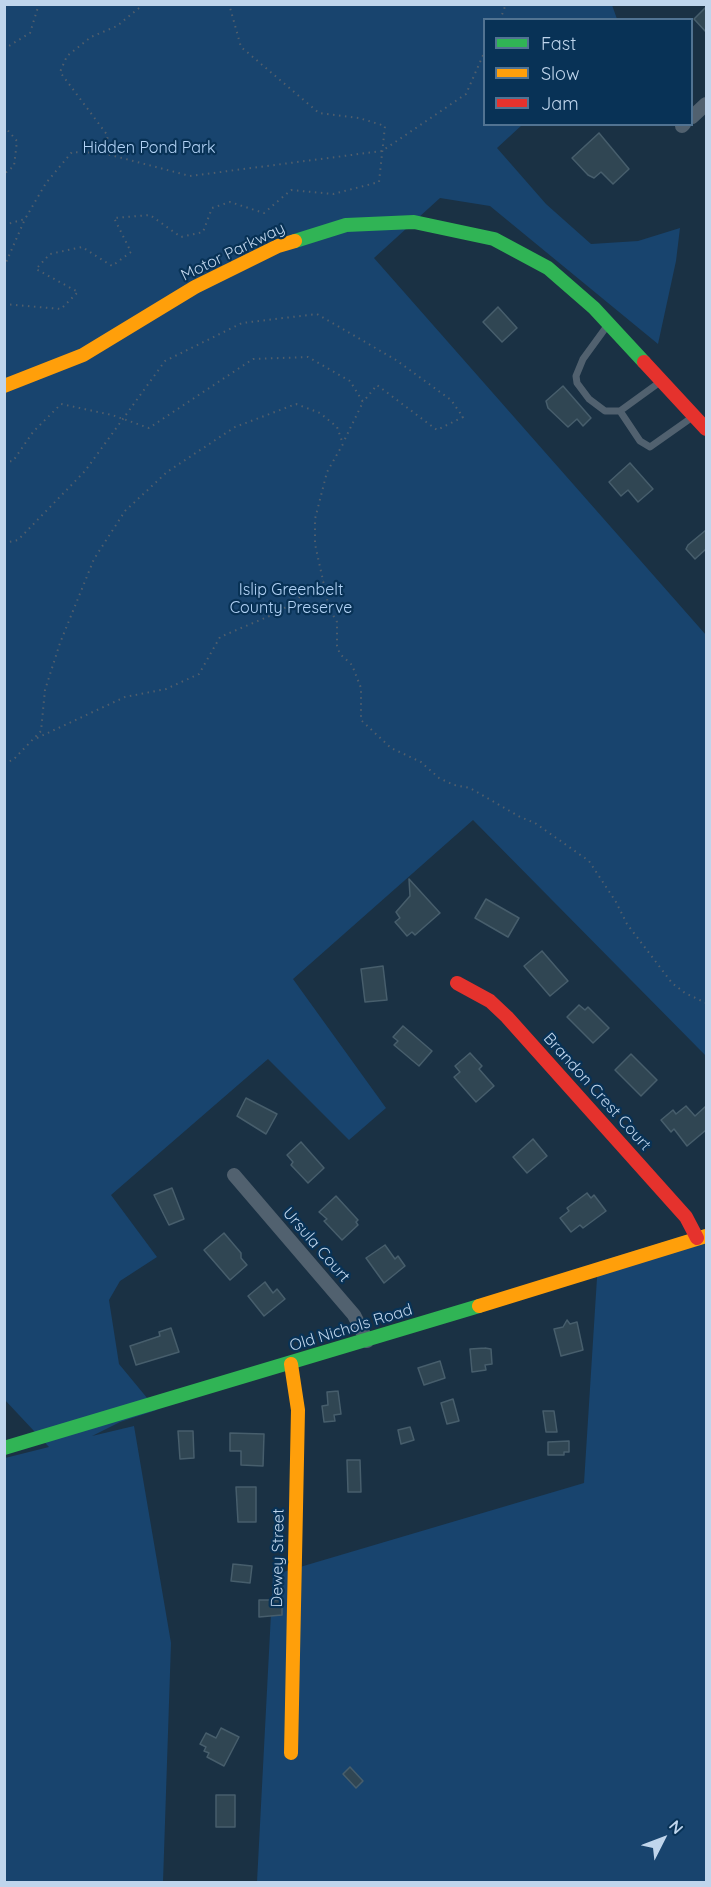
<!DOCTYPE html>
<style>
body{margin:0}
#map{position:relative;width:711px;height:1887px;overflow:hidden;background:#1a3144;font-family:Quicksand,sans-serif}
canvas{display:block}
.frame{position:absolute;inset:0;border:6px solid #bfd5ec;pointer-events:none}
.legend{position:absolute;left:483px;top:18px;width:210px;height:108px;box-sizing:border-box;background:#083256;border:2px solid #517392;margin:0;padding:8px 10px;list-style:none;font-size:18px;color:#bfd5ec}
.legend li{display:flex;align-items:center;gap:12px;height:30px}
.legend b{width:30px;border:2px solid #517392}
.north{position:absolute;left:633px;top:1809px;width:60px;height:60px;-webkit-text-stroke:4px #083256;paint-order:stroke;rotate:48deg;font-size:16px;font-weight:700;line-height:24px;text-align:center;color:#bfd5ec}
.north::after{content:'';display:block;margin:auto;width:21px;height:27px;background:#bfd5ec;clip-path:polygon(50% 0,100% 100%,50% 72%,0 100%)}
</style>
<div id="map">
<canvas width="711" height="1887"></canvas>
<div class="frame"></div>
<ul class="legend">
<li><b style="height:8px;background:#30b455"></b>Fast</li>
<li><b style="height:8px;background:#ff9f0a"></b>Slow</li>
<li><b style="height:8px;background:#e5322d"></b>Jam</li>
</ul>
<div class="north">N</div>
</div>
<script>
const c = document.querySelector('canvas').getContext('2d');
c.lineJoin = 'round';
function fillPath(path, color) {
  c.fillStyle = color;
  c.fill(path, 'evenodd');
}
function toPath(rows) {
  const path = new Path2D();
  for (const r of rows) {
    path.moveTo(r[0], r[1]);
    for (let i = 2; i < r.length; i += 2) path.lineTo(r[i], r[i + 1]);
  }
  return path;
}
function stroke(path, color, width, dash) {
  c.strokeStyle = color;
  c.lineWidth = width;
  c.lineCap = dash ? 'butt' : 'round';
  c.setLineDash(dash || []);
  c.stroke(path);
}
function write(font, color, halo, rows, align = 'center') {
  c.font = font + ' Quicksand,sans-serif';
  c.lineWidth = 4.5;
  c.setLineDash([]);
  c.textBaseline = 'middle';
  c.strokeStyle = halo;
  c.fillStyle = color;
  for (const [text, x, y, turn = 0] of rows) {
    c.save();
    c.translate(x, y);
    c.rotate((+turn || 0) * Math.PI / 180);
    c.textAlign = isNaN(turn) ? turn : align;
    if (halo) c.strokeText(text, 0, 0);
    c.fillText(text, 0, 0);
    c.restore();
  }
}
fillPath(toPath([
 [4,5,612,5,617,19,484,20,484,124,522,125,497,148,546,204,591,244,638,241,680,228,676,261,658,344,490,206,440,198,374,258,706,635,706,1056,473,820,293,979,386,1108,349,1140,268,1059,111,1195,157,1257,120,1281,109,1300,119,1364,157,1410,120,1422,92,1436,134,1426,171,1643,163,1882,5,1882,5,1458,49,1447,4,1399],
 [706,1229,706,1882,257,1882,273,1575,584,1483,598,1262]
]), '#18446e');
const building = toPath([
 [706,7,706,32,694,19,706,7],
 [599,133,629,169,613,184,601,172,594,178,588,175,572,158,599,133],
 [498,307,517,328,502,342,483,322,498,307],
 [563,386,591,418,583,426,577,419,568,427,548,408,546,401,563,386],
 [630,463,653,489,638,502,628,490,621,496,609,482,630,463],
 [706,530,706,549,695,559,686,549,688,545,706,530],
 [409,879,440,913,415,935,412,932,407,936,395,922,400,918,396,912,410,896,409,879],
 [486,899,519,918,508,937,475,918,486,899],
 [542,951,568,981,550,996,524,966,542,951],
 [383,966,387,1000,365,1002,361,969,383,966],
 [579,1005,585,1010,588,1007,609,1028,593,1043,567,1017,579,1005],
 [403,1026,432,1051,419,1066,394,1045,398,1041,393,1037,403,1026],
 [470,1053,482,1066,479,1069,494,1086,476,1102,454,1077,460,1072,455,1066,470,1053],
 [631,1054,657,1080,641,1096,615,1070,631,1054],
 [246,1098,277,1114,266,1134,237,1116,246,1098],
 [686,1106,695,1116,706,1106,706,1130,687,1146,674,1129,671,1132,661,1120,673,1110,676,1114,686,1106],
 [533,1139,547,1156,527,1173,513,1157,533,1139],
 [301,1142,324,1168,308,1183,291,1165,293,1162,287,1155,301,1142],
 [172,1188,184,1219,169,1225,154,1195,172,1188],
 [587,1193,591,1198,594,1195,606,1211,583,1228,580,1225,571,1232,560,1218,569,1211,567,1208,587,1193],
 [336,1196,358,1220,356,1222,358,1225,342,1240,324,1221,327,1219,319,1212,336,1196],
 [224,1233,241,1253,241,1258,247,1265,230,1280,204,1250,224,1233],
 [385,1245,395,1259,398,1256,405,1266,384,1283,366,1258,385,1245],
 [265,1282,273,1293,277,1289,285,1299,264,1316,248,1296,265,1282],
 [567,1320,570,1324,577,1322,583,1350,561,1356,554,1329,563,1327,567,1320],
 [171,1328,179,1352,136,1365,130,1346,160,1336,159,1332,171,1328],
 [485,1348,491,1349,492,1364,485,1365,486,1370,472,1372,470,1349,485,1348],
 [440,1361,445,1378,424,1385,418,1368,440,1361],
 [338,1391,341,1414,334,1415,335,1421,324,1422,322,1406,328,1405,327,1392,338,1391],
 [453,1399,459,1421,447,1424,441,1403,453,1399],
 [543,1411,554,1411,557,1432,546,1432,543,1411],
 [410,1427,414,1440,401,1444,398,1430,410,1427],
 [178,1431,193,1431,194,1458,180,1459,178,1431],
 [230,1433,264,1434,263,1466,241,1465,241,1451,230,1451,230,1433],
 [569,1441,569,1452,564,1452,564,1455,548,1455,548,1442,569,1441],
 [347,1460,360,1460,361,1492,348,1492,347,1460],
 [236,1487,256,1487,256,1522,238,1522,236,1487],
 [233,1564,252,1566,250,1583,231,1581,233,1564],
 [259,1600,282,1600,282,1615,259,1617,259,1600],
 [221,1728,239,1737,224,1766,207,1757,209,1753,204,1751,206,1747,200,1744,206,1733,216,1738,221,1728],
 [350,1767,363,1781,356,1788,343,1774,350,1767],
 [216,1795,235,1795,235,1827,216,1827,216,1795]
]);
fillPath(building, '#304653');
stroke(building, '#475e6c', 1.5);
stroke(toPath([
 [500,20,506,4],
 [4,49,30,33,39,4],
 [4,126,17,141,14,166,4,174],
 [103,153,190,176,382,151,466,94,484,53],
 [4,225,25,219,46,183,72,152,103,153,108,136,60,72,67,56,91,37,117,26,144,4],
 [4,267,25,219],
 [4,304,61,309,78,292,36,269,50,254,82,247,112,266,131,252,114,218,150,215,181,237,203,232,212,208,230,202,264,213,291,190,333,194,379,182,385,126,359,118,319,113,241,47,229,4],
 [4,462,13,461,33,432,61,404,112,415,149,428,253,359,308,357,350,381,363,402,343,443],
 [4,543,18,540,85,471,165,361,242,323,317,314,396,360,451,400,463,417,437,430,377,385,363,402],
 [37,738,125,697,166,689,199,674,220,637,279,612,323,580],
 [4,763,13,760,41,731,45,690,60,643,94,559,125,511,167,472,235,427,296,404,320,413,337,427,343,444,327,472,315,519,315,544,329,608,337,622,337,646,340,654,352,665,361,688,361,720,391,748,421,762,439,778,454,785,470,788,520,817,535,823,589,861,616,902,627,924,672,983,685,993,706,1003]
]), '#505e6c', 2, [1.5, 4.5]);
stroke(toPath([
 [607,326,583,359,576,376,577,383,589,399,605,411,620,411,660,382],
 [620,411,640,441,650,447,694,416]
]), '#51616f', 7);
stroke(toPath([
 [692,117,706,104],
 [682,126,684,124],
 [234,1175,354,1315,367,1341]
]), '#51616f', 14);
stroke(toPath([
 [295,241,346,225,414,222,494,239,548,268,594,308,644,362],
 [4,1448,479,1306]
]), '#30b455', 14);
stroke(toPath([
 [4,386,83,355,195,287,278,246,295,241],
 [479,1306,706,1236],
 [291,1364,298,1410,291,1753]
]), '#ff9f0a', 14);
stroke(toPath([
 [644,362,706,429],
 [457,983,490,1001,507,1017,686,1217,697,1238]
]), '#e5322d', 14);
write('16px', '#b3d3f6', '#083256', [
 ["Hidden Pond Park",149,148],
 ["Islip Greenbelt",291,590],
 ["County Preserve",291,608]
]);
write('16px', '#bfd5ec', '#083256', [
 ["Motor Parkway",233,252,-26],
 ["Brandon Crest Court",597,1092,48],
 ["Ursula Court",316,1245,49],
 ["Old Nichols Road",351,1328,-17],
 ["Dewey Street",278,1558,-89]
]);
</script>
